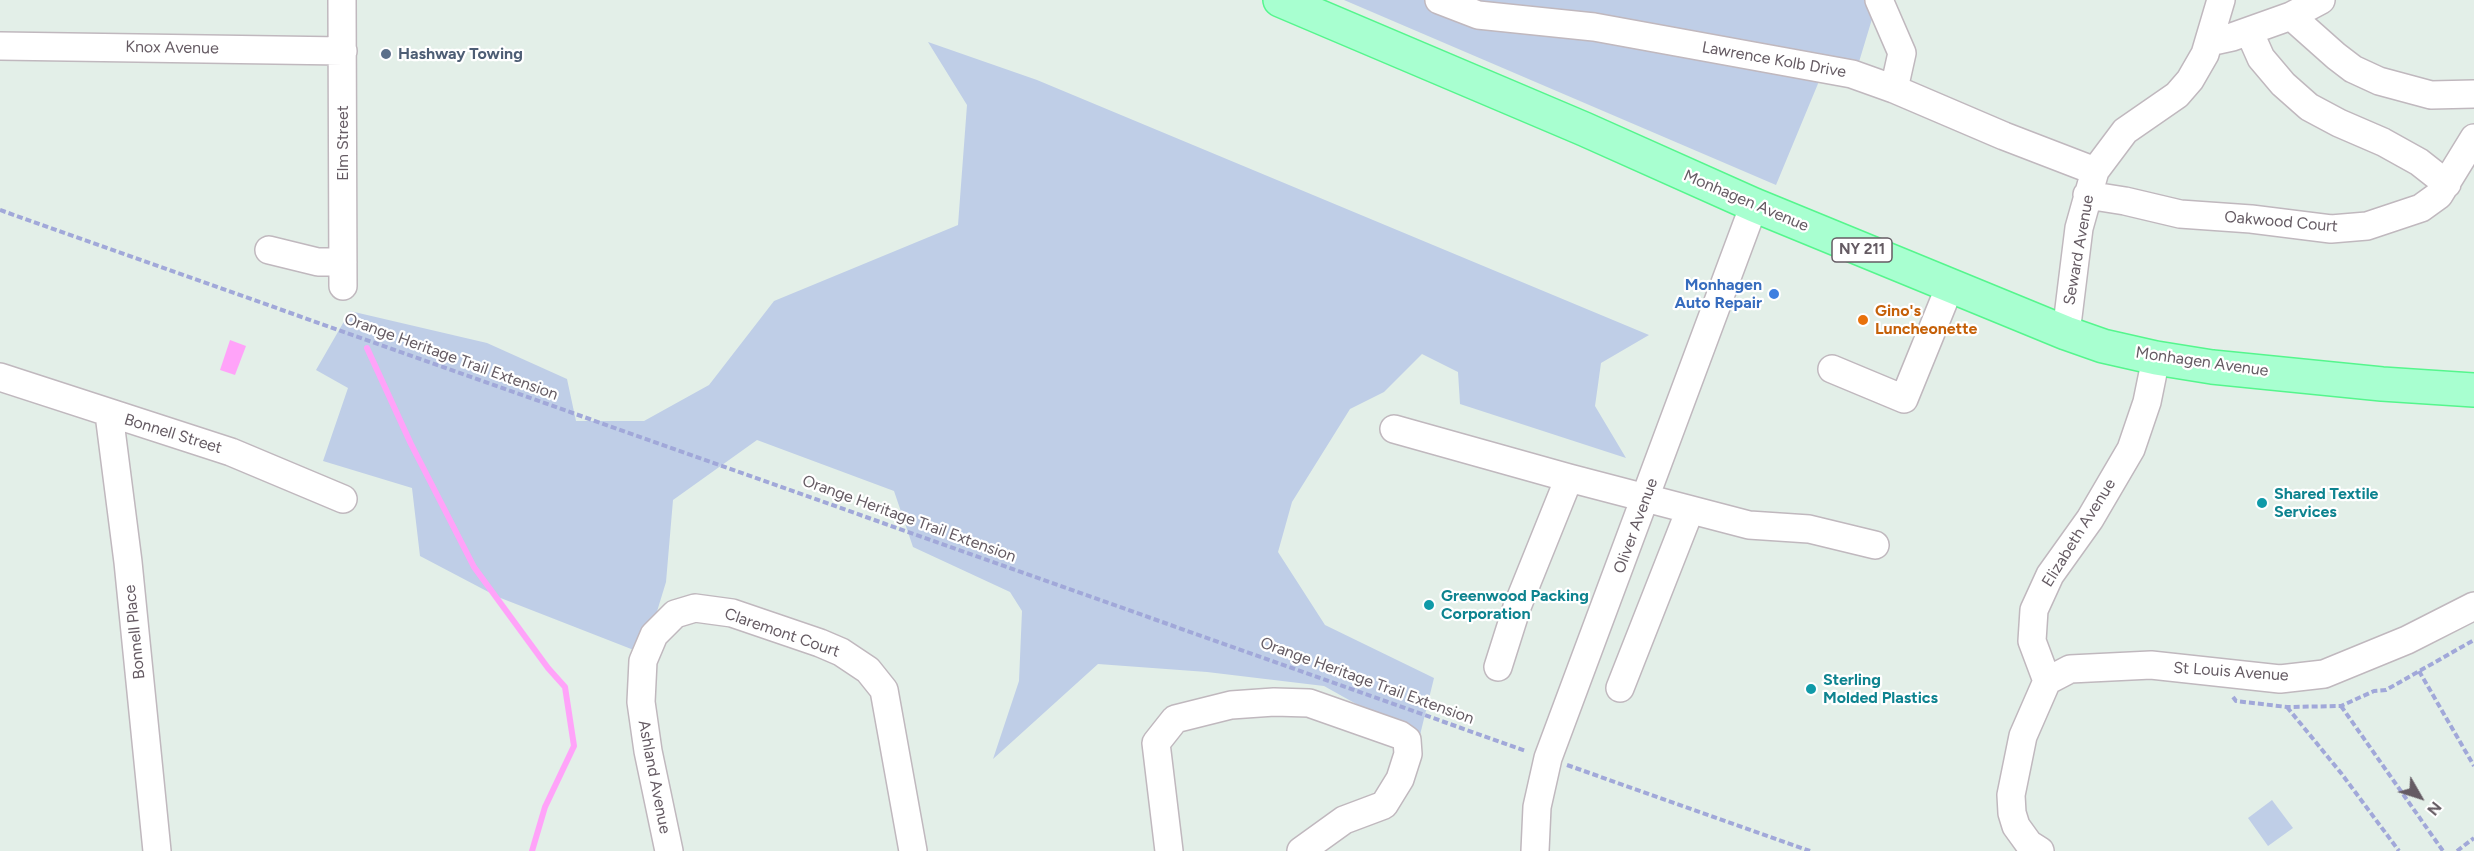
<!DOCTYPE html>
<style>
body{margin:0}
#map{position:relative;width:2474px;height:851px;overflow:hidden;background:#e3efe8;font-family:Figtree,sans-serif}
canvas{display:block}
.north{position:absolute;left:2390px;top:767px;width:60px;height:60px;-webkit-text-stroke:4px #fff;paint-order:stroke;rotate:129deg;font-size:16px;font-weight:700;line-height:24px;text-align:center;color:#655b63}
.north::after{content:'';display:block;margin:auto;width:21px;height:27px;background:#655b63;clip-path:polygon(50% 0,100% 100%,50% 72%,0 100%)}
</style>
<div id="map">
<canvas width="2474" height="851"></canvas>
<div class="north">N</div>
</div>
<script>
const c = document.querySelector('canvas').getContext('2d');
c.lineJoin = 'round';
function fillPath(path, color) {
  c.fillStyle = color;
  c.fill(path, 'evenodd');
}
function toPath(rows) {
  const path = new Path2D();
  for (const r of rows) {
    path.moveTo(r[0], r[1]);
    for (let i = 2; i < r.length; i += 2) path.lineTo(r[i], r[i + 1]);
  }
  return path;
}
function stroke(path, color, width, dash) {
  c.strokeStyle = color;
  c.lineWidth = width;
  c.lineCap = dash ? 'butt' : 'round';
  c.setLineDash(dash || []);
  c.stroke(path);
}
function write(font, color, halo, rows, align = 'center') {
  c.font = font + ' Figtree,sans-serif';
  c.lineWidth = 4.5;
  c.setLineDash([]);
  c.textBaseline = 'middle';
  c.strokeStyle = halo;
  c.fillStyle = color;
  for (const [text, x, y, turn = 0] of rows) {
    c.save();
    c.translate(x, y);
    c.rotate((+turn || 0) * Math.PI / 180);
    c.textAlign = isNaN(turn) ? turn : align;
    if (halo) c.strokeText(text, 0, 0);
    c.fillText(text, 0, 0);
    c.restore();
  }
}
fillPath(toPath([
 [1344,0,1864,0,1872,19,1852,85,1822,74,1776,185],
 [928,42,1037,80,1649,335,1601,363,1595,406,1626,458,1460,404,1458,372,1422,354,1384,392,1350,409,1292,502,1278,552,1325,625,1434,678,1419,739,1324,686,1207,672,1098,664,993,759,1019,681,1022,611,1010,592,913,547,894,491,757,440,673,500,666,582,644,654,498,597,420,556,412,488,323,461,348,388,316,370,350,311,487,343,567,379,576,421,644,421,709,385,774,301,958,225,967,105],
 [2272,800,2293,828,2268,846,2248,818]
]), '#bfcee7');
fillPath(toPath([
 [230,340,246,346,235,375,220,370]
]), '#ffa3f9');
stroke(toPath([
 [367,348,411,444,474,567,548,668,565,687,574,746,545,807,532,851]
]), '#ffa3f9', 6);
const minor = toPath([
 [342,0,343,286],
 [1439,0,1478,15,1594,27,1852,74,1894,89,2004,136,2095,171],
 [1879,0,1902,53,1894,89],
 [2291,16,2321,0],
 [2249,31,2261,58,2283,84,2309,107,2339,123,2383,142,2419,162,2447,184],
 [2209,42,2232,37,2291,16,2336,56,2353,69,2379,81,2431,95,2474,94],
 [0,46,343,51],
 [2087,195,2125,201,2180,214,2251,219,2331,229,2367,226,2421,208,2439,195,2474,138],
 [269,250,318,262,343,262],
 [2066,333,2079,228,2095,171,2125,131,2177,95,2190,80,2205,54,2221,0],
 [1832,369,1904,399,1950,286],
 [0,377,231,452,343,499],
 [109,414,128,562,157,851],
 [1394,429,1569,478,1749,525,1809,529,1875,545],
 [1498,667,1517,607,1569,478],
 [2047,681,2070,669,2151,665,2280,679,2324,674,2407,640,2474,606],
 [1620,688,1690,510],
 [669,851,648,751,641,702,643,661,654,635,675,614,695,608,732,613,820,643,841,652,868,670,884,690,913,851],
 [1169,851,1156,743,1175,719,1231,705,1274,702,1309,703,1400,735,1407,740,1408,754,1400,779,1384,805,1344,820,1301,851],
 [1535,851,1537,807,1548,758,1754,205],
 [2040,851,2029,844,2016,826,2012,813,2011,795,2023,736,2047,681,2032,641,2034,610,2050,575,2090,519,2131,449,2147,402,2156,358]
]);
const major = toPath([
 [1280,0,1584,129,1754,205,2066,333,2103,346,2156,358,2212,367,2382,384,2474,390]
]);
stroke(minor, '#c0b8be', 30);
stroke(major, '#55f68d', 36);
stroke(toPath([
 [0,210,1526,751],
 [2419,671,2474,766],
 [2233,697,2236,701,2287,707,2341,706,2374,691,2386,690,2474,640],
 [2341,706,2443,851],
 [2287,707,2341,773,2399,851],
 [1567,765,1810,851],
 [2457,851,2474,838]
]), '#a1a8d9', 4, [6, 3]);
stroke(minor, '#fff', 27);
stroke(major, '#a8ffd0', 33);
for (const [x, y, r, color] of [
 [386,54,6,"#5c6f8a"],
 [1774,294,6,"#3f7fe0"],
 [1863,320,6,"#e8710a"],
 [2262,503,6,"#0f9aa8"],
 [1429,605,6,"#0f9aa8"],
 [1811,689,6,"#0f9aa8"]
]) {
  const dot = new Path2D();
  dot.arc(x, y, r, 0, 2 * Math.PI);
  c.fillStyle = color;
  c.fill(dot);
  stroke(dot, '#fff', 2);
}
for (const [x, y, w] of [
 [1862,250,60]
]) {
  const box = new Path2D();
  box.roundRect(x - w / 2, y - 12, w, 24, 4.5);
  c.fillStyle = '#fff';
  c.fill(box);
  stroke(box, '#655b63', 1.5);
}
write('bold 15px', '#655b63', null, [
 ["NY 211",1862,250]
]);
write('16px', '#655b63', '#fff', [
 ["Knox Avenue",172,48,1],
 ["Lawrence Kolb Drive",1774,60,10],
 ["Elm Street",343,143,-90],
 ["Monhagen Avenue",1746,201,23],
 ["Oakwood Court",2281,222,5],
 ["Seward Avenue",2079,250,-80],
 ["Orange Heritage Trail Extension",451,357,20],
 ["Monhagen Avenue",2202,362,8],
 ["Bonnell Street",173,434,17],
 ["Orange Heritage Trail Extension",909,519,20],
 ["Oliver Avenue",1636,526,-70],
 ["Elizabeth Avenue",2079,533,-58],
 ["Bonnell Place",135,632,-96],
 ["Claremont Court",782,633,19],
 ["St Louis Avenue",2231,672,4],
 ["Orange Heritage Trail Extension",1367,681,20],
 ["Ashland Avenue",654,777,79]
]);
write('bold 16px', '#4e5e75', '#fff', [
 ["Hashway Towing",398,54]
], 'left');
write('bold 16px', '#366cbe', '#fff', [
 ["Monhagen",1762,285],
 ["Auto Repair",1762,303]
], 'right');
write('bold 16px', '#c56008', '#fff', [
 ["Gino's",1875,311],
 ["Luncheonette",1875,329]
], 'left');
write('bold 16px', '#0d838f', '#fff', [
 ["Shared Textile",2274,494],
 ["Services",2274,512],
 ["Greenwood Packing",1441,596],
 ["Corporation",1441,614],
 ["Sterling",1823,680],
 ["Molded Plastics",1823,698]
], 'left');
</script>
